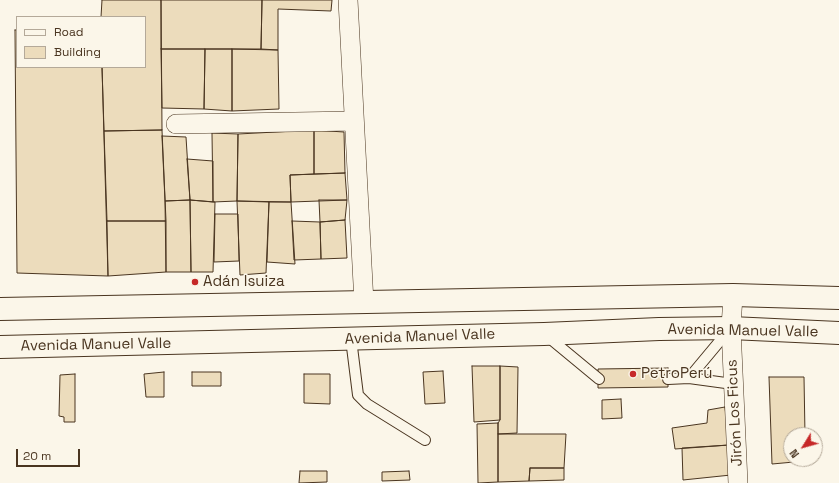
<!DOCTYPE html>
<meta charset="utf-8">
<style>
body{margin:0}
#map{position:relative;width:839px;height:483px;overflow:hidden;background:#fbf6e9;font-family:"Space Grotesk",sans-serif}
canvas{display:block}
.legend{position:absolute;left:16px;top:16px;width:130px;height:52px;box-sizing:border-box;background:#fbf6e9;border:1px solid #b4a999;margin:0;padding:5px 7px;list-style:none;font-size:12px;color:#4a3520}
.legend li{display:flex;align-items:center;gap:8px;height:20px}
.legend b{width:20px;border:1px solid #b4a999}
.north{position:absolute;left:783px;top:427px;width:40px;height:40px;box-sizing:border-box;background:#fbf6e9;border:1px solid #b4a999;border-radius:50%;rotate:233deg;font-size:11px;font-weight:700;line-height:16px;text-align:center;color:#4a3520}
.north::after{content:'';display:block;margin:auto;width:14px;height:18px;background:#c62828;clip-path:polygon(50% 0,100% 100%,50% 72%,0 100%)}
.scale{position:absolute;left:16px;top:449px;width:64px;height:18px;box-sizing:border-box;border:2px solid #4a3520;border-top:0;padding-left:5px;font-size:12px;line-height:14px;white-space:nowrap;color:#4a3520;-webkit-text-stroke:3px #fbf6e9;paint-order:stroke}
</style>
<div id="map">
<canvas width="839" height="483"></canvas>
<ul class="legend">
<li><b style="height:5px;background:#fbf6e9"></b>Road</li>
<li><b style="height:11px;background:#ecdcbc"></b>Building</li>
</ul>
<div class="north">N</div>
<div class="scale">20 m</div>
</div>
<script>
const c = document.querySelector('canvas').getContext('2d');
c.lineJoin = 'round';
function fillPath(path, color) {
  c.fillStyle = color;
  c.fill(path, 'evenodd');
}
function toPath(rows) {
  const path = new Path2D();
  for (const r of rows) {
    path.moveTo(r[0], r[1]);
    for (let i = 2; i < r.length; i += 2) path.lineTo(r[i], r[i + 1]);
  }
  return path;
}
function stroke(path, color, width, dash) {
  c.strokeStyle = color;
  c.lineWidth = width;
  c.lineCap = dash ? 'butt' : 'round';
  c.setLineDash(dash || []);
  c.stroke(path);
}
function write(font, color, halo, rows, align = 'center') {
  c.font = font + ' "Space Grotesk",sans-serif';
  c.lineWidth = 3;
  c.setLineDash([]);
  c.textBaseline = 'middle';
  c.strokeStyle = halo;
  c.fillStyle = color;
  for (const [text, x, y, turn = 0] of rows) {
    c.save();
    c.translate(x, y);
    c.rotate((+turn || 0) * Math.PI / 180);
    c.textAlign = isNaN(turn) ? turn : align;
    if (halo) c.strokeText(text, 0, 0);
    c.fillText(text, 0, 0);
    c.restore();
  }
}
const building = toPath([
 [102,0,161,0,162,130,104,131,102,67,145,67,145,17,101,17,102,0],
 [161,0,262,0,261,49,161,49,161,0],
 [262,0,332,0,331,11,278,9,278,50,261,49,262,0],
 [15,30,17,30,17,67,102,67,108,276,17,273,15,30],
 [161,49,205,49,204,109,162,108,161,49],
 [205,49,232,49,232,111,204,109,205,49],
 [232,49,278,50,279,109,232,111,232,49],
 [162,130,166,221,107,221,104,131,162,130],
 [314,130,314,174,290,175,291,202,237,201,238,134,314,130],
 [314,130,344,132,345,173,314,174,314,130],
 [212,133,238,134,237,201,213,202,212,133],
 [162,136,186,137,190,200,165,201,162,136],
 [187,159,213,161,213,202,190,200,187,159],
 [345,173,347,200,291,202,290,175,345,173],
 [190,200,191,272,166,272,165,201,190,200],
 [190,200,215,202,213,272,191,272,190,200],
 [319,200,347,200,345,220,320,222,319,200],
 [237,201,269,202,266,273,240,275,237,201],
 [269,202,291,202,295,264,267,262,269,202],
 [215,214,238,214,239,261,214,262,215,214],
 [345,220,347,258,321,259,320,222,345,220],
 [107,221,166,221,166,272,108,276,107,221],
 [292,221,320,222,321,259,294,260,292,221],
 [472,366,500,366,500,420,474,422,472,366],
 [500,366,518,367,517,433,498,434,498,423,500,420,500,366],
 [668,368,668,387,598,388,598,369,668,368],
 [443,371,445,403,425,404,423,372,443,371],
 [164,372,164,397,146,397,144,374,164,372],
 [192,372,221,372,221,386,192,386,192,372],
 [75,374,75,422,64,422,64,417,59,416,60,375,75,374],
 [304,374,330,374,330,404,304,403,304,374],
 [769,377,804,377,805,435,791,435,791,459,805,459,805,461,772,464,769,377],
 [621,399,622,418,602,419,602,400,621,399],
 [725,407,729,445,675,449,672,428,707,423,708,410,725,407],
 [498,423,498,482,478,483,477,424,498,423],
 [498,434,566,434,564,468,530,468,529,481,498,482,498,434],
 [729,445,731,475,683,480,682,448,729,445],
 [530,468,564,468,564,480,529,481,530,468],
 [300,471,327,471,327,482,299,483,300,471],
 [409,471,410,480,382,481,382,472,409,471]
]);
fillPath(building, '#ecdcbc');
stroke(building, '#4a3520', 1);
const service = toPath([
 [547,336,599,379],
 [351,339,358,395,367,404,425,440],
 [689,378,733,384],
 [668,379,689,378,729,330]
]);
const minor = toPath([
 [348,0,364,303],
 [176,124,354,121],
 [733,295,731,328,738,483]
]);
const primary = toPath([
 [0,309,733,295,839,298],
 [0,347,544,334,659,329,731,328,839,333]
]);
stroke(service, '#4a3520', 12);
stroke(minor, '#4a3520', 20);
stroke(primary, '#4a3520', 24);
stroke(service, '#fbf6e9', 10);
stroke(minor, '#fbf6e9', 19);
stroke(primary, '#fbf6e9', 22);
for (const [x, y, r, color] of [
 [195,282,4,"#c62828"],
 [633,374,4,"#c62828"]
]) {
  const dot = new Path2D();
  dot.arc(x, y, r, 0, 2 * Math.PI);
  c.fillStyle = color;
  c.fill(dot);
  stroke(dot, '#fbf6e9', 1.5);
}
write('15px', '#4a3520', '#fbf6e9', [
 ["Adán Isuiza",203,282],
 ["PetroPerú",641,374]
], 'left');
write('15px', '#4a3520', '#fbf6e9', [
 ["Avenida Manuel Valle",743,331,1],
 ["Avenida Manuel Valle",420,337,-2],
 ["Avenida Manuel Valle",96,345,-1],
 ["Jirón Los Ficus",735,413,-93]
]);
</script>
